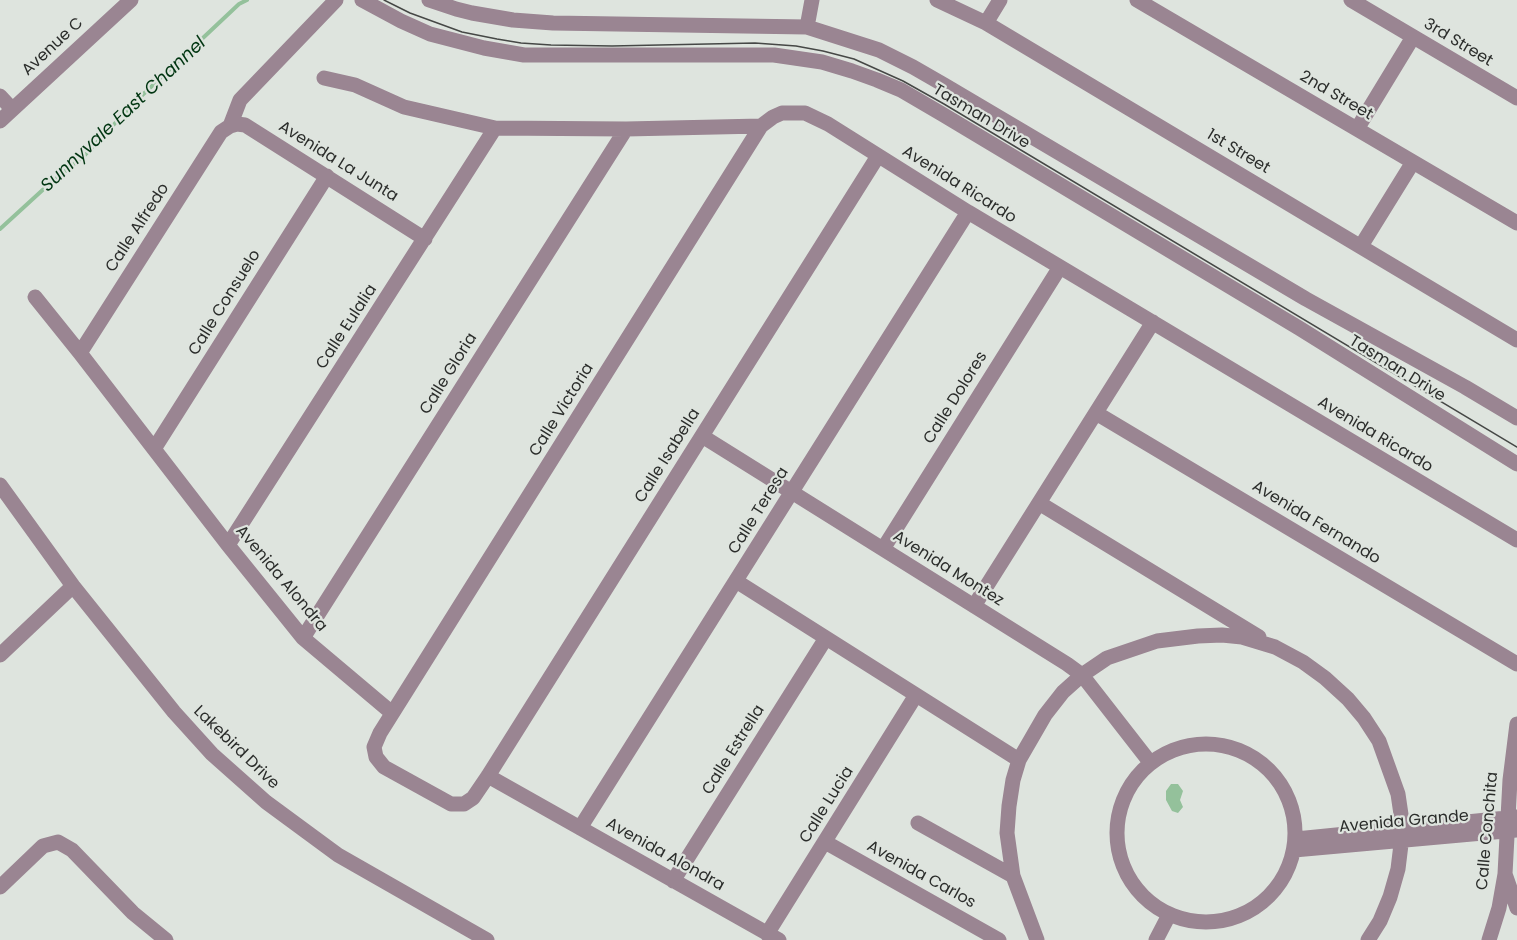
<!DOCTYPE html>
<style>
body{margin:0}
canvas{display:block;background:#dee4de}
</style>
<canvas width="1517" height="940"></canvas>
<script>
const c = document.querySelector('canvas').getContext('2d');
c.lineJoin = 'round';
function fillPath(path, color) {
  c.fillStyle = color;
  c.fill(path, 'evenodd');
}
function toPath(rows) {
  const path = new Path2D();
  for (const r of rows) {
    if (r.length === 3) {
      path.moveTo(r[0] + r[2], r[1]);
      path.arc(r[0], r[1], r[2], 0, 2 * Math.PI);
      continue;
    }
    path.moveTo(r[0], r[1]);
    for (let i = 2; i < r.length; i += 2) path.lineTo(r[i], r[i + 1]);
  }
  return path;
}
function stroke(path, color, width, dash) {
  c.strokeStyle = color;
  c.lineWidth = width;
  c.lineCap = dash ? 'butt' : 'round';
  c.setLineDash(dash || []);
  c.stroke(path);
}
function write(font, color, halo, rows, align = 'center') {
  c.font = font + ' Poppins,sans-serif';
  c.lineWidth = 4.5;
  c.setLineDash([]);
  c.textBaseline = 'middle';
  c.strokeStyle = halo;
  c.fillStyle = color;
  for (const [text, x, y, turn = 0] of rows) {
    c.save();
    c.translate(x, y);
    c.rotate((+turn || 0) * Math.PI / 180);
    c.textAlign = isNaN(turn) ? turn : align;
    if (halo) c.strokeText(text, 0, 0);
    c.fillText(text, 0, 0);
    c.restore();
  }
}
fillPath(toPath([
 [1171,784,1178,784,1183,791,1180,800,1183,807,1178,813,1172,811,1166,800,1166,791]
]), '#94c19b');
stroke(toPath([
 [0,229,47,186,85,155,136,101,239,4,247,0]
]), '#94c19b', 4);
stroke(toPath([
 [362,0,401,21,430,34,484,48,524,55,774,55,822,62,852,71,877,80,901,90,942,114,1299,328,1517,464],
 [429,0,456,9,472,13,513,20,553,23,807,27,879,50,913,67,946,86,1306,299,1465,387,1517,418],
 [937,0,986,23,1517,340],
 [1137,0,1517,223],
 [1351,0,1517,98],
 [986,23,1000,0],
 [807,27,812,0],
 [324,78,355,85,404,107,495,128,626,129,761,126,773,117,782,113,805,113,828,124,968,212,1517,540],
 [0,96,12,109],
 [0,121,131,0],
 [230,126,240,100,336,0],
 [761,126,380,733,374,747,376,757,384,767,451,804,464,804,473,798,488,776,878,156],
 [1357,129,1413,37],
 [1361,246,1413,162],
 [35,297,80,353,228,545,303,638,392,713],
 [80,353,221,132,230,126,237,124,245,125,425,239],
 [1096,413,1517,664],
 [702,436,1067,664,1082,675,1149,761],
 [154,449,327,176],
 [0,485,73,586,174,712,212,754,266,802,338,855,487,940],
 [1039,503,1259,637],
 [228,545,495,128],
 [883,549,1060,267],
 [736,581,1019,760],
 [974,606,1153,322],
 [303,638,626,129],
 [0,655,73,586],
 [1206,833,89],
 [488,776,779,940],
 [918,823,1013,876],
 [580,828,968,212],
 [1296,839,1517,817],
 [825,842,999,940],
 [1294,850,1517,830],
 [1505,874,1517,908],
 [673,881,826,638],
 [0,887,43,846,58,842,72,850,133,913,166,940],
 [767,934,916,695],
 [1037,940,1013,876,1007,833,1009,806,1013,780,1019,760,1045,715,1063,692,1082,675,1107,658,1157,641,1198,636,1222,635,1242,637,1275,647,1303,662,1325,678,1348,699,1364,718,1379,741,1398,794,1403,828,1398,869,1390,897,1380,921,1368,940],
 [1156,940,1169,915],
 [1489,940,1499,908,1505,874,1510,780,1517,724]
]), '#9a8592', 15);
stroke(toPath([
 [384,0,410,13,462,32,497,39,521,43,551,45,612,46,755,43,796,46,823,51,854,59,903,81,944,104,1517,447]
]), '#464846', 1.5);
write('16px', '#2b2d2b', '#dee4de', [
 ["3rd Street",1458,43,31],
 ["Avenue C",53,47,-43],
 ["2nd Street",1336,96,30],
 ["Tasman Drive",981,117,31],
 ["1st Street",1238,152,31],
 ["Avenida La Junta",338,162,32],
 ["Avenida Ricardo",959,185,32],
 ["Calle Alfredo",138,228,-57],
 ["Calle Consuelo",225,303,-58],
 ["Calle Eulalia",347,327,-57],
 ["Tasman Drive",1397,369,32],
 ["Calle Gloria",449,374,-58],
 ["Calle Dolores",956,398,-58],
 ["Calle Victoria",562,410,-58],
 ["Avenida Ricardo",1375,435,31],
 ["Calle Isabella",668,456,-58],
 ["Calle Teresa",759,511,-58],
 ["Avenida Fernando",1316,523,31],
 ["Avenida Montez",948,569,32],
 ["Avenida Alondra",281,579,50],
 ["Lakebird Drive",236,748,44],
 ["Calle Estrella",734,750,-58],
 ["Calle Lucia",827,805,-58],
 ["Avenida Grande",1404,822,-5],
 ["Calle Conchita",1488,831,-85],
 ["Avenida Alondra",665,855,29],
 ["Avenida Carlos",921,875,29]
]);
write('italic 18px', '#003511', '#dee4de', [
 ["Sunnyvale East Channel",124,115,-43]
]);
</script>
